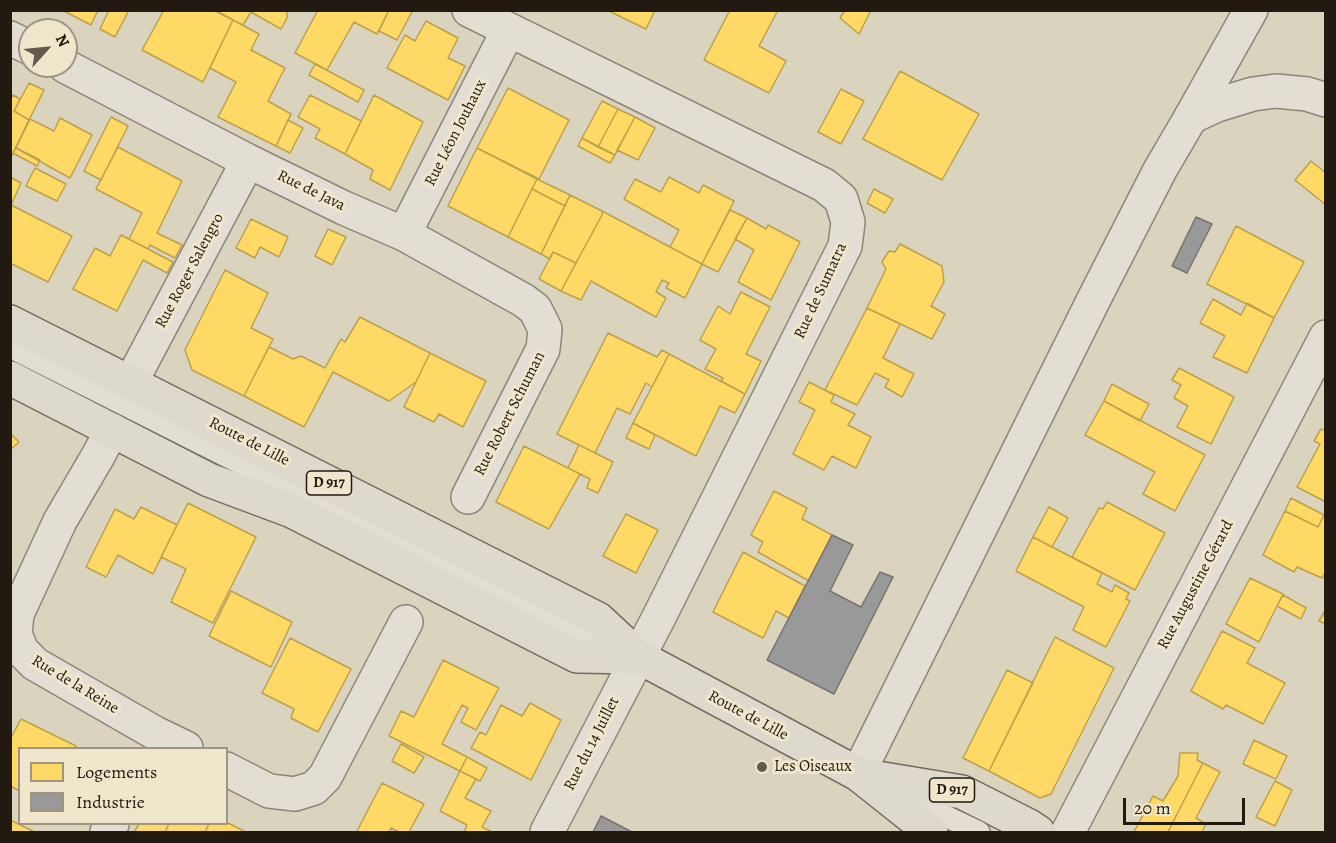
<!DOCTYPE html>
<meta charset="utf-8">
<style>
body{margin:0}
#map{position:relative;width:1336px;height:843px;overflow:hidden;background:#dad3bd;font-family:Alegreya,serif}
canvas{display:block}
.frame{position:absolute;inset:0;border:12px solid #221a11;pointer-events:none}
.legend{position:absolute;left:18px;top:747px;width:210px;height:78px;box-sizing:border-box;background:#efe6cc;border:2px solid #9d9481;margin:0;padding:8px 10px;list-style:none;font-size:18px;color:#221a11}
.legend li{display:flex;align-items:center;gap:12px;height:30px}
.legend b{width:30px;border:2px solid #9d9481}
.north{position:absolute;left:18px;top:18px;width:60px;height:60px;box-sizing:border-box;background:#efe6cc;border:2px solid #9d9481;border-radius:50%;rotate:63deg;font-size:16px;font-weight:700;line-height:24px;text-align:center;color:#221a11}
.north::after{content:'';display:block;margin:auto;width:21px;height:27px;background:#625b4d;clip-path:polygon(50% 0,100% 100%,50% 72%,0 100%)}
.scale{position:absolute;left:1123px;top:798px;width:122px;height:27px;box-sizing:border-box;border:3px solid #221a11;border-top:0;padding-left:8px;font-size:18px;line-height:21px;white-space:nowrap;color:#221a11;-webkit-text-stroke:4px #efe6cc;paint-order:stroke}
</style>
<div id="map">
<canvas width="1336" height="843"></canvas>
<div class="frame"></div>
<ul class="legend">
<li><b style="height:16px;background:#ffd966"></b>Logements</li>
<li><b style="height:16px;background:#999"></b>Industrie</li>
</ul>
<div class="north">N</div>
<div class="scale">20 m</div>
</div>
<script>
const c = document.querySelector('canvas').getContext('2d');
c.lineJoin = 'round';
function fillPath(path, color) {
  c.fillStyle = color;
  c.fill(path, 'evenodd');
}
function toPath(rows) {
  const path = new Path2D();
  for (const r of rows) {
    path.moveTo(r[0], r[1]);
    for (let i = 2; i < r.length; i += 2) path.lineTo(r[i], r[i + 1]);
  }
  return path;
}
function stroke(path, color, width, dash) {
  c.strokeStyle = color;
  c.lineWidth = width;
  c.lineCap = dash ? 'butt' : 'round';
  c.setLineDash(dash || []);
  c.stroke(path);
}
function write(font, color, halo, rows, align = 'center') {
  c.font = font + ' Alegreya,serif';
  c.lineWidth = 6;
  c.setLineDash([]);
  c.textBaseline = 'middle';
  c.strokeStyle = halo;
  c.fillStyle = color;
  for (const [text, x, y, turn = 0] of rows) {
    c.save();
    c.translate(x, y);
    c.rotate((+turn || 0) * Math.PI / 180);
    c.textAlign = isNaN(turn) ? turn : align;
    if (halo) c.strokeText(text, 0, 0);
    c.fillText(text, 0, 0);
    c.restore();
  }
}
const homes = toPath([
 [62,10,98,10,91,25,62,10],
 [109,10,129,10,115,37,100,29,109,10],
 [164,10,215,10,233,20,203,82,142,50,164,10],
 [218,10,287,10,287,18,281,29,251,12,243,25,217,12,218,10],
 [318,10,389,10,377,34,354,22,327,70,295,53,318,10],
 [389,10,413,10,397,40,379,31,389,10],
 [612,10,655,10,646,29,611,12,612,10],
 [730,10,778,10,759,46,786,61,769,93,704,60,730,10],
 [845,10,871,10,859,34,840,18,845,10],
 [233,20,259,34,251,50,285,68,268,101,291,114,276,146,218,117,236,82,210,68,233,20],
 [426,21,458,38,448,58,465,66,448,100,387,68,405,35,415,41,426,21],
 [315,64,364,90,358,102,309,75,315,64],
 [900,71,979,114,942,180,863,139,900,71],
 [29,83,44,90,29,120,14,111,29,83],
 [508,88,569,120,539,179,477,148,508,88],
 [841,89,864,101,841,144,818,132,841,89],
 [13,95,20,99,14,111,29,120,10,159,10,100,13,95],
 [310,95,361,121,345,154,315,138,320,129,298,117,310,95],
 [374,95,423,122,390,190,370,179,373,170,345,154,374,95],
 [602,101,618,109,598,147,582,138,602,101],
 [618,109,635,117,615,155,598,147,618,109],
 [111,117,128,126,101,180,84,171,111,117],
 [635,117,655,128,638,160,617,150,635,117],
 [60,118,92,135,70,178,16,148,30,119,54,131,60,118],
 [288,120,303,128,290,153,276,146,288,120],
 [582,138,615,155,610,163,578,146,582,138],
 [118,147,182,181,157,233,182,245,175,258,150,245,148,249,129,239,142,213,96,189,118,147],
 [16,148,40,160,37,166,13,153,16,148],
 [477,148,537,179,508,237,448,206,477,148],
 [1311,161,1326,173,1326,205,1295,180,1311,161],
 [35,168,66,184,57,201,26,186,35,168],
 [10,177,21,183,11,205,72,236,48,282,10,263,10,177],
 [669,177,699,193,703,185,734,201,702,264,670,247,679,230,624,199,635,179,661,192,669,177],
 [537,179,570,195,565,206,532,189,537,179],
 [532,189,565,206,541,254,508,237,532,189],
 [874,189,893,199,885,213,867,203,874,189],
 [570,195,602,211,602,215,576,263,553,252,550,259,541,254,570,195],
 [730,210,747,218,718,272,702,264,730,210],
 [602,211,702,264,685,298,666,288,669,283,662,280,656,292,666,298,656,317,591,281,581,300,561,291,602,215,602,211],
 [747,218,766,229,768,225,800,242,771,300,738,282,754,250,735,239,747,218],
 [251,219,288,237,279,257,260,247,255,258,236,248,251,219],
 [1236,226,1304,262,1274,318,1207,284,1236,226],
 [328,229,346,237,332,265,315,256,328,229],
 [121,235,173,262,167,273,143,260,117,311,73,289,95,248,110,256,121,235],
 [900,244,942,266,944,282,931,306,945,314,932,339,867,308,886,269,882,262,889,251,895,252,900,244],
 [553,252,576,263,561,291,539,279,553,252],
 [225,270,268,293,251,328,273,339,244,396,192,370,185,350,225,270],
 [741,292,770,307,746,354,761,361,745,394,721,381,723,378,705,369,716,349,700,340,718,306,730,314,741,292],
 [1213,299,1241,315,1247,303,1274,318,1247,373,1213,357,1225,336,1200,323,1213,299],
 [867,308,900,324,883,358,914,374,902,397,885,387,889,380,875,373,857,405,825,390,867,308],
 [360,317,430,353,416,382,389,401,333,372,304,427,244,396,269,347,293,359,301,356,325,368,341,339,345,342,360,317],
 [608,333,657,357,662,350,669,354,652,387,646,383,630,414,617,408,595,453,557,434,608,333],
 [430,353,486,381,463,427,439,414,434,422,404,407,430,353],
 [669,354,745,394,735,413,720,406,696,456,633,423,669,354],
 [1179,368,1234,397,1211,444,1177,427,1188,406,1174,398,1181,385,1172,380,1179,368],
 [809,382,834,395,831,402,855,414,848,425,871,437,856,468,832,456,824,470,793,454,815,410,799,402,809,382],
 [1112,384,1149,404,1140,421,1104,401,1112,384],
 [1104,401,1205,455,1175,511,1143,494,1155,472,1085,435,1104,401],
 [633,423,655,435,649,449,626,438,633,423],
 [1321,429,1326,431,1326,502,1297,487,1320,444,1314,441,1321,429],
 [10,433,19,442,10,450,10,433],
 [579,445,613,462,598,493,587,488,590,479,568,468,579,445],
 [524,446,580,474,549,529,496,502,524,446],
 [774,491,807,508,802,519,832,535,809,581,758,552,763,542,751,535,774,491],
 [1291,498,1324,515,1318,527,1285,511,1291,498],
 [1107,502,1165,533,1135,590,1072,557,1099,508,1103,509,1107,502],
 [188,503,256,537,213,623,171,602,186,569,161,557,188,503],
 [141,507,177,525,153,574,118,555,106,577,86,567,115,509,134,519,141,507],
 [1049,507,1068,518,1052,547,1033,537,1049,507],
 [1285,511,1318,527,1324,515,1326,516,1326,572,1322,578,1297,567,1294,572,1263,555,1285,511],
 [626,514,658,530,636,573,603,556,626,514],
 [1033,537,1102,573,1097,584,1112,592,1115,585,1129,593,1126,599,1130,601,1106,647,1073,630,1084,607,1016,571,1033,537],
 [743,552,805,586,789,618,776,611,763,638,713,612,743,552],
 [1250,578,1283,594,1259,642,1226,624,1250,578],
 [231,591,292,622,271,667,209,636,231,591],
 [1283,595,1306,608,1301,619,1277,606,1283,595],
 [1326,609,1326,624,1319,621,1326,609],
 [1222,631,1255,648,1247,663,1285,683,1263,724,1226,705,1223,709,1191,691,1222,631],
 [1055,637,1114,668,1051,794,1040,798,989,771,1055,637],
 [290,638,351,669,318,732,291,718,294,709,262,693,290,638],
 [443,660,499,688,476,730,461,722,468,708,462,705,442,744,467,757,460,771,389,736,401,711,414,717,443,660],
 [1007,670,1033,683,989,771,963,758,1007,670],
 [530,703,561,720,531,780,471,748,480,732,486,735,501,705,522,716,530,703],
 [21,719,76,746,74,748,20,748,20,791,10,786,10,740,21,719],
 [1254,740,1287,756,1276,779,1243,764,1254,740],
 [401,744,424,757,414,773,392,761,401,744],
 [1180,753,1198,753,1197,760,1203,763,1168,832,1134,832,1153,796,1163,801,1178,776,1180,753],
 [467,757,487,768,480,781,460,771,467,757],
 [1203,763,1220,772,1196,818,1206,824,1202,832,1168,832,1203,763],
 [460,771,476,779,465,798,491,811,482,827,492,832,464,832,467,825,440,811,460,771],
 [1275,781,1292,790,1275,826,1256,817,1275,781],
 [382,783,424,804,409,832,399,832,391,828,389,832,360,832,357,831,382,783],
 [10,820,35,832,10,832,10,820],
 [226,822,246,832,205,832,209,824,226,824,226,822],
 [139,824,169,824,165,832,167,832,134,832,139,824],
 [169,824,209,824,205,832,165,832,169,824]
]);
fillPath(homes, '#ffd966');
stroke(homes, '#bda04c', 1.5);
const industry = toPath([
 [1196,217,1212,224,1187,273,1172,266,1196,217],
 [832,535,853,545,830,591,861,607,880,572,893,577,834,694,767,660,832,535],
 [601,816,632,832,593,832,601,816]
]);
fillPath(industry, '#999');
stroke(industry, '#757370', 1.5);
const service = toPath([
 [10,347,587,638,617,649],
 [899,794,979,832]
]);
const minor = toPath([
 [469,10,824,185,841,199,848,222,845,246,658,619,547,832],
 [10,38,30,48],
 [65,66,248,161,344,208,404,234,523,300,535,309,545,329,543,349,468,497],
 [1191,117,1217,105,1253,94,1276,91,1307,94,1326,100],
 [404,234,508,31],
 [131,382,248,161],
 [112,430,98,456,60,521,17,614,15,634,22,651,35,664,155,733,186,748],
 [226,769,269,791,295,794,314,788,325,777,406,622],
 [107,832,112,824],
 [1068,832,1326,337]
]);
const tertiary = toPath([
 [858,774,1094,299,1160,170,1191,117,1251,10]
]);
const primary = toPath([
 [10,322,598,619,639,657,858,774,931,832],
 [10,378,209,480,292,511,577,656,639,657],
 [859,775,962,792,1029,826,1038,832]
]);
stroke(service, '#8b8679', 24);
stroke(minor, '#8b8679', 36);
stroke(tertiary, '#8b8679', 36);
stroke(primary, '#726d62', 36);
stroke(service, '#e2ded3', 21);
stroke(minor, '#e2ded3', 33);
stroke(tertiary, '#e2ded3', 33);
stroke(primary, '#ddd9cc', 33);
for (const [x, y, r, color] of [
 [762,767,6,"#625b4d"]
]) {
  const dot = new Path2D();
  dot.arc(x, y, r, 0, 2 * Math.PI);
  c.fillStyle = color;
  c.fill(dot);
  stroke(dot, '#efe6cc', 2);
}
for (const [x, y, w] of [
 [329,483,45],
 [952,790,45]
]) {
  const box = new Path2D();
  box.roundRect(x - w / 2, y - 12, w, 24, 4.5);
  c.fillStyle = '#efe6cc';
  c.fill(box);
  stroke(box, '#221a11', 1.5);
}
write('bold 15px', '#221a11', null, [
 ["D 917",329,483],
 ["D 917",952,790]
]);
write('16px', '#221a11', '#efe6cc', [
 ["Rue Léon Jouhaux",456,133,-63],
 ["Rue de Java",311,191,26],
 ["Rue Roger Salengro",190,271,-62],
 ["Rue de Sumatra",821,291,-65],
 ["Rue Robert Schuman",510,414,-63],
 ["Route de Lille",249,442,27],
 ["Rue Augustine Gérard",1196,585,-62],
 ["Rue de la Reine",75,685,31],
 ["Route de Lille",748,716,28],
 ["Rue du 14 Juillet",592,744,-63]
]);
write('16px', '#221a11', '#efe6cc', [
 ["Les Oiseaux",774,767]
], 'left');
</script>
